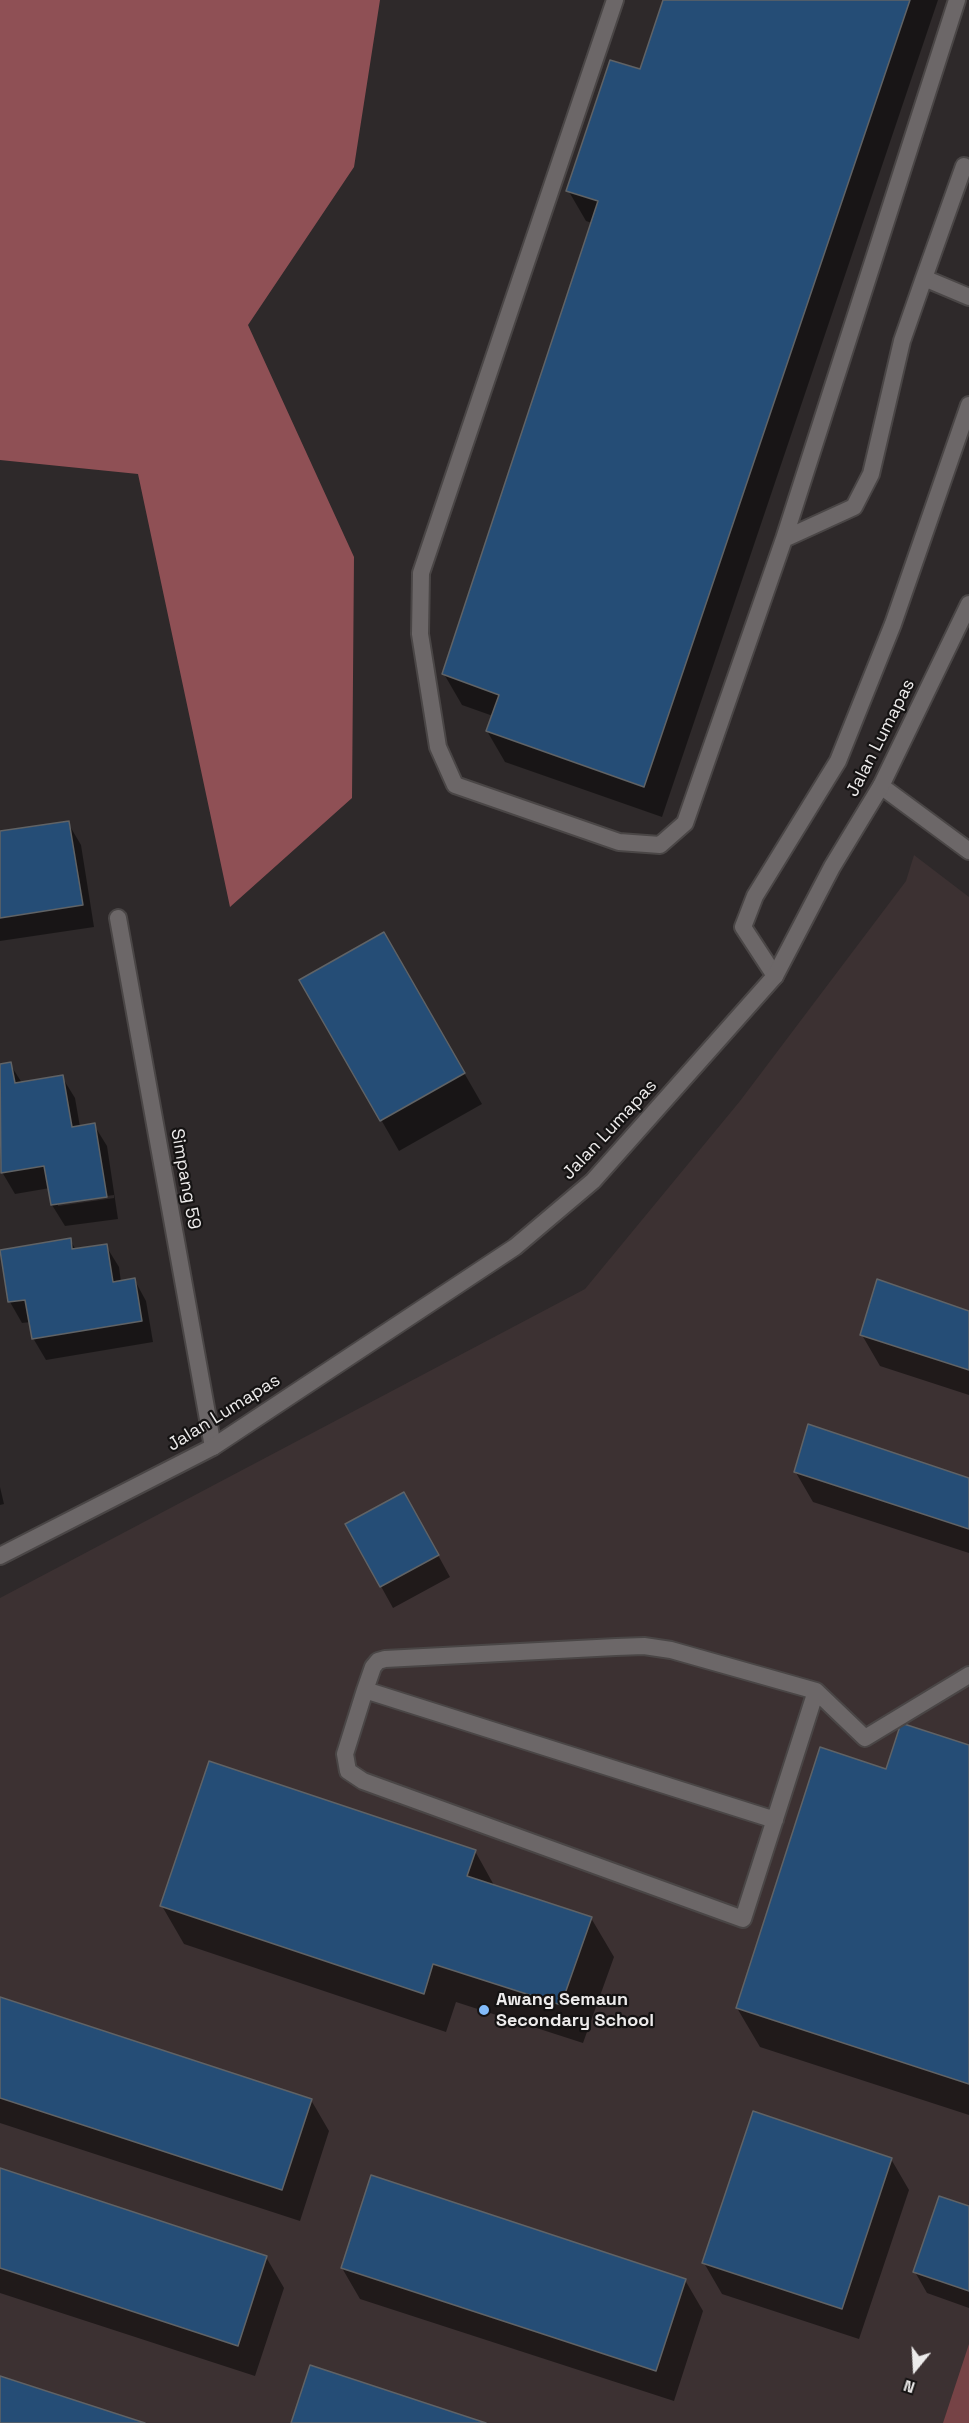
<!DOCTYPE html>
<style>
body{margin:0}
#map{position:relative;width:969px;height:2423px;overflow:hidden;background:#2e292a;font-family:"Space Grotesk",sans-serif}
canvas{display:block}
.north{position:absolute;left:885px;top:2339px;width:60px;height:60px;-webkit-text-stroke:4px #151313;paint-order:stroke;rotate:198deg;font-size:16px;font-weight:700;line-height:24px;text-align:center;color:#edebeb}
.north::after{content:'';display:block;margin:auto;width:21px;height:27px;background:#edebeb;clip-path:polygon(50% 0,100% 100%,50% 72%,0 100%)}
</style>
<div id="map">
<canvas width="969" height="2423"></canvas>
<div class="north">N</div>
</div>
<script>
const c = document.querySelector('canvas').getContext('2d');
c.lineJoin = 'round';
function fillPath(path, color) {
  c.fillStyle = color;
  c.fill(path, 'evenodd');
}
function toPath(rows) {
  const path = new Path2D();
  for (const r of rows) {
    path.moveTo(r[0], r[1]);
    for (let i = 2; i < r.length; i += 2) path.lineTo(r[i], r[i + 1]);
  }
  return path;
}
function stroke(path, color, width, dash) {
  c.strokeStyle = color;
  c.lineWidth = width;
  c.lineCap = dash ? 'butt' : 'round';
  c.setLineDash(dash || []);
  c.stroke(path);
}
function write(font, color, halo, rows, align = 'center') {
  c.font = font + ' "Space Grotesk",sans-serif';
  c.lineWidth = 4.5;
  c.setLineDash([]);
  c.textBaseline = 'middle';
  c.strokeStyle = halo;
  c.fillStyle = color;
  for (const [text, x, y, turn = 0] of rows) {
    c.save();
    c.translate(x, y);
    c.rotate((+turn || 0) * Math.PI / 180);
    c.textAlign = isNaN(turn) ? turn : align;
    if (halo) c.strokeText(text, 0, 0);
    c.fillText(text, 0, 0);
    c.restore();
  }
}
fillPath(toPath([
 [914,855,969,897,969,2423,0,2423,0,1598,585,1289,740,1101,906,881]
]), '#3c3132');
fillPath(toPath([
 [969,2344,969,2423,943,2423]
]), '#764346');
fillPath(toPath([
 [0,0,380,0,354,167,248,325,354,557,352,798,230,907,138,474,0,460]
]), '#8f5055');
fillPath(toPath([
 [665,0,938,0,662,817,505,762,487,731,493,716,462,705,444,674,592,223,586,221,568,190,641,71],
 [68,823,81,845,94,927,0,941,0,833],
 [384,934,482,1104,399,1151,301,980],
 [10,1064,22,1083,62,1077,75,1098,80,1127,94,1125,107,1146,118,1219,65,1226,52,1205,50,1188,15,1194,2,1172,0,1161,0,1066],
 [114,1195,114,1198,58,1206,58,1203],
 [70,1240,76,1250,106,1246,119,1267,121,1282,134,1279,146,1301,153,1342,46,1360,33,1338,31,1322,22,1323,10,1302],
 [969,1312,969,1395,880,1366,862,1335],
 [795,1471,969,1479,969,1553,813,1502],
 [0,1487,4,1504,0,1505],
 [416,1515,450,1577,393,1608,347,1525],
 [969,1747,969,2115,760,2047,737,2008,887,1771],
 [475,1851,495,1887,591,1918,614,1957,583,2043,456,2002,446,2032,184,1944,162,1906],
 [0,1999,311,2100,329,2131,300,2221,0,2123],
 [891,2159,909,2190,859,2339,722,2294,704,2263],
 [0,2170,266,2257,284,2288,255,2376,0,2293],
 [969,2207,969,2308,927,2293,915,2272],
 [342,2268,685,2280,703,2311,674,2401,360,2299]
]), '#0007');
const building = toPath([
 [663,0,910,0,644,787,486,731,499,695,442,674,598,201,566,191,610,60,640,69,663,0],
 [69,821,83,905,0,918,0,831,69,821],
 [384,932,465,1073,380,1121,299,980,384,932],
 [11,1062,15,1083,63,1075,72,1127,95,1123,107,1197,51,1205,44,1166,1,1173,0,1064,11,1062],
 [71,1238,72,1249,107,1244,113,1282,135,1278,142,1321,32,1339,25,1300,8,1302,0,1250,71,1238],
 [877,1279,969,1311,969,1370,860,1335,877,1279],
 [808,1424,969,1478,969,1529,794,1472,808,1424],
 [404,1492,439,1555,380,1587,345,1524,404,1492],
 [901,1723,969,1745,969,2084,736,2008,820,1747,886,1769,901,1723],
 [209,1761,476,1850,467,1876,592,1917,561,2005,433,1964,424,1994,160,1906,209,1761],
 [0,1997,312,2099,282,2190,0,2098,0,1997],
 [753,2111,892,2158,842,2309,702,2263,753,2111],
 [0,2168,267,2256,238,2346,0,2268,0,2168],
 [371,2175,686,2279,656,2371,341,2268,371,2175],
 [939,2196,969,2206,969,2291,913,2272,939,2196],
 [310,2365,486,2423,291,2423,310,2365],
 [0,2376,145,2423,0,2423,0,2376]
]);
fillPath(building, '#254d76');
stroke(building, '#606366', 1.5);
const service = toPath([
 [615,0,421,573,420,634,438,747,455,785,619,842,660,845,685,823,784,539,854,507,871,474,902,341,924,278,969,297],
 [924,278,964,166],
 [784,539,957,0],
 [775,976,743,927,755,896,838,761,893,624,969,405],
 [365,1690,775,1820],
 [816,1691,743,1919,363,1781,348,1771,345,1754,365,1690,373,1667,378,1661,385,1659,616,1647,644,1646,671,1650,816,1691,865,1738,969,1675]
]);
const minor = toPath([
 [881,786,969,851],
 [118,918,213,1447]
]);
const secondary = toPath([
 [0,1556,213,1447,515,1247,593,1181,775,976,832,867,881,786,969,604]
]);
stroke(service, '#4a4646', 20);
stroke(minor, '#4a4646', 20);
stroke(secondary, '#4a4646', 20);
stroke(service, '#6c6768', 16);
stroke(minor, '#6c6768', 16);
stroke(secondary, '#6c6768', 16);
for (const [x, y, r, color] of [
 [484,2010,6,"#83bcfb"]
]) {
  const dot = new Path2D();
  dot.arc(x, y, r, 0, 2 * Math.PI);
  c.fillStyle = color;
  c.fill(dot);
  stroke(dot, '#151313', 2);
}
write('18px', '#edebeb', '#151313', [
 ["Jalan Lumapas",881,738,-63],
 ["Jalan Lumapas",610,1130,-47],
 ["Simpang 59",185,1179,80],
 ["Jalan Lumapas",224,1413,-32]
]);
write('bold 18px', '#edebeb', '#151313', [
 ["Awang Semaun",496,2000],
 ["Secondary School",496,2021]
], 'left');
</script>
